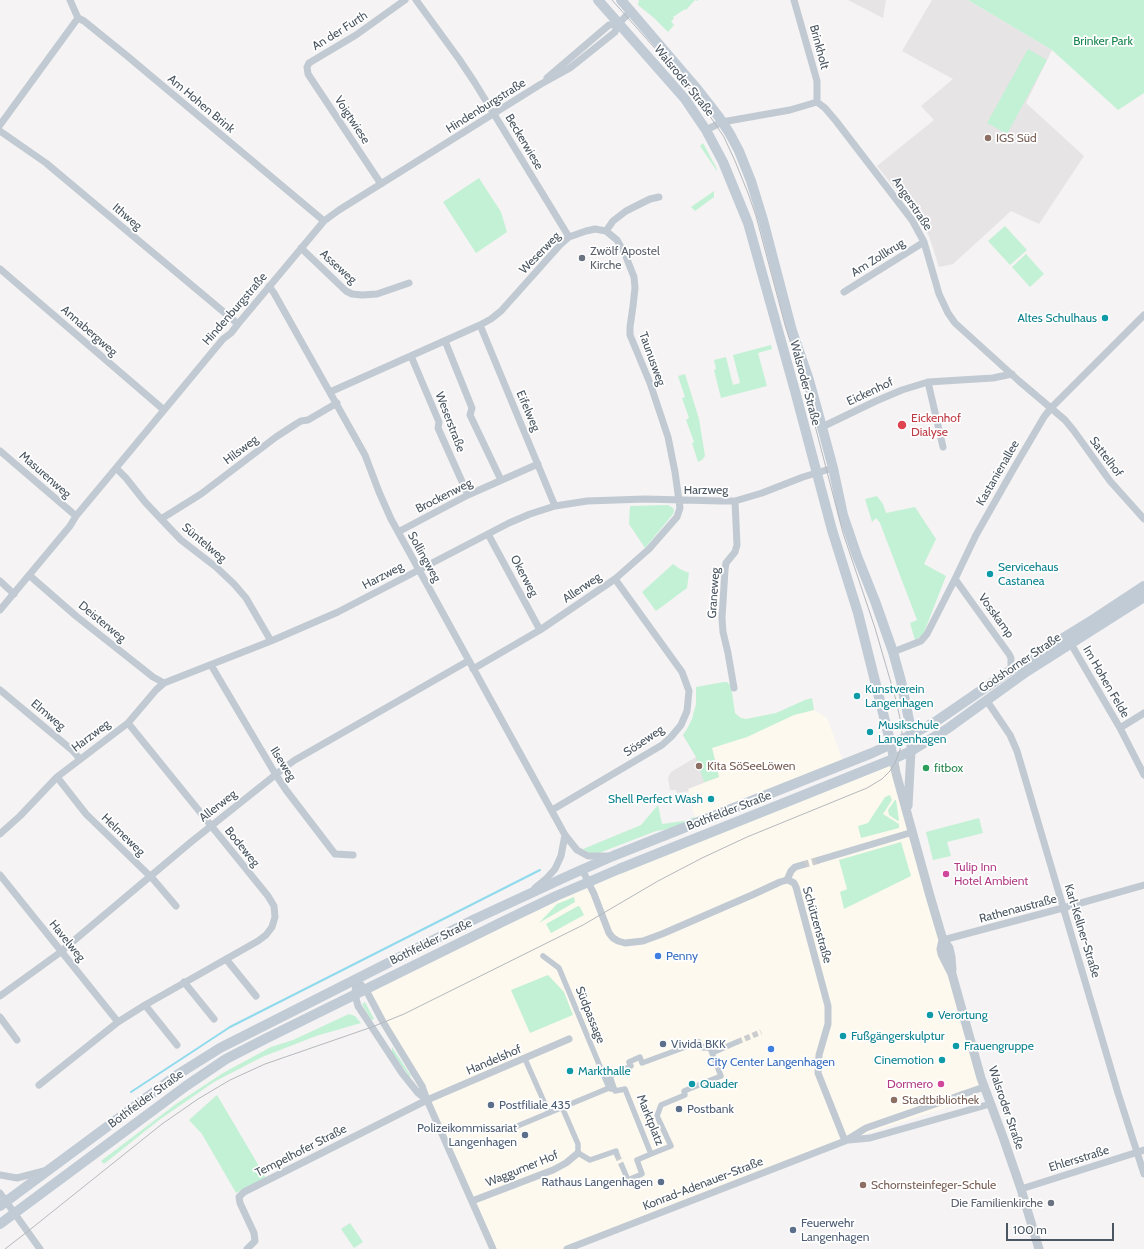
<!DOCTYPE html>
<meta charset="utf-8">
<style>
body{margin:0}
#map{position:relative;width:1144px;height:1249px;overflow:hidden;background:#f5f3f3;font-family:Cabin,sans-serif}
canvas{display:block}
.scale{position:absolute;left:1006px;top:1223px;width:108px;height:18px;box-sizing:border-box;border:2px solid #4a5661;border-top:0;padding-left:5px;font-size:12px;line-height:14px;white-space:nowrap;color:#4a5661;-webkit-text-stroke:3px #fff;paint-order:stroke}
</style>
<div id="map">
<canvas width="1144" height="1249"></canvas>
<div class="scale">100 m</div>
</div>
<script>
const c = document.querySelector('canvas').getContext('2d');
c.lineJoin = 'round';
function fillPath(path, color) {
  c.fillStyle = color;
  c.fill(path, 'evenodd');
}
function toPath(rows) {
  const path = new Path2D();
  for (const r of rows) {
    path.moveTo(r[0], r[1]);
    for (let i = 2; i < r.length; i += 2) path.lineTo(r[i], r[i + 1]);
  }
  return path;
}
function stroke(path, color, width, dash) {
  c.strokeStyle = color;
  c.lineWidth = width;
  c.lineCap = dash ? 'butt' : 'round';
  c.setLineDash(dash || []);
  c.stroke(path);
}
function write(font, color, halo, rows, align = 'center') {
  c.font = font + ' Cabin,sans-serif';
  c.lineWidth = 3.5;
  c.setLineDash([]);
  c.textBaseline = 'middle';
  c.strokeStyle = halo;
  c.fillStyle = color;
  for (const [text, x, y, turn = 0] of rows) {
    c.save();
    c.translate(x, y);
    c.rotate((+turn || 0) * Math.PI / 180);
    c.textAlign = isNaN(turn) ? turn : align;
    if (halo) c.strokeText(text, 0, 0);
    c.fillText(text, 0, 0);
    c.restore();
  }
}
fillPath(toPath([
 [814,710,827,718,843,761,696,822,688,789,718,777,712,748,747,737,794,715],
 [894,758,984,1087,971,1092,973,1099,847,1140,567,1249,493,1249,427,1100,366,990,504,921]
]), '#fdf9ef');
fillPath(toPath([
 [848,0,886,0,883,18],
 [932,0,968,0,1052,50,1026,103,1084,156,1039,224,1011,211,953,264,939,267,929,236,918,218,877,166,934,120,921,106,953,79,902,51],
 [683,735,712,748,719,777,688,789,689,791,677,793,676,790,670,790,668,778,671,772,696,757]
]), '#e6e4e5');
fillPath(toPath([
 [639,0,698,0,697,1,695,0,686,10,685,9,673,17,674,19,671,21,674,25,668,32,654,18,638,5],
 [968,0,1144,0,1144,93,1118,110,1052,50],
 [1028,49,1047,60,1007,134,987,123],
 [703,143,717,169,717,171,700,146],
 [479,178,501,212,507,232,476,253,443,202],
 [714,191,714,197,695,211,691,207],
 [1005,226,1027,250,1010,265,988,241],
 [1026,254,1044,274,1030,287,1012,267],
 [771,345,772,349,758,353,767,386,721,398,714,370,716,369,714,360,726,357,733,385,740,383,733,355],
 [685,374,699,419,705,456,702,460,698,462,692,443,694,442,686,420,689,418,682,398,685,397,678,376],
 [877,496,883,504,886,513,915,507,936,539,924,564,946,576,923,635,915,640,910,623,917,620,880,523,876,518,872,522,865,499],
 [668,505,673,508,674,511,673,514,645,548,629,524,630,506],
 [673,564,680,569,689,573,687,588,656,611,642,592],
 [724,682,727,682,731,686,735,713,741,718,746,719,776,713,805,700,812,698,814,710,794,715,747,737,712,748,719,777,704,782,696,757,683,735,687,729,692,719,696,704,696,687],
 [890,795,892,800,883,814,899,824,899,828,861,838,858,826,868,823,885,797],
 [895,800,896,800,899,820,898,821,889,815,888,810],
 [658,805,662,824,684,821,695,817,695,820,670,829,656,831,599,853,590,853,583,849,641,825],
 [979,818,983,833,947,842,951,856,933,860,926,832],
 [901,842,911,876,844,909,840,892,847,889,839,860],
 [574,897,575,902,539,923,557,904],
 [578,906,580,907,584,915,551,933,546,924],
 [548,975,564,992,573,1015,530,1033,511,990],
 [365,1002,374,1019,371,1020,362,1004],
 [349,1014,355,1016,361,1023,316,1036,262,1057,214,1082,159,1120,104,1164,101,1161,176,1104,223,1073,271,1047,293,1040],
 [392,1047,411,1076,410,1077,392,1053],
 [217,1095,266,1178,236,1193,202,1134,189,1120],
 [350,1223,363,1242,354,1248,341,1229]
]), '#c3f1d5');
stroke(toPath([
 [131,1092,230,1027,540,870]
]), '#90daee', 2);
stroke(toPath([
 [737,1042,761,1032],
 [617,1155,622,1166]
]), '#caccce', 5.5, [5.5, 3]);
stroke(toPath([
 [802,865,819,860]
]), '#caccce', 7, [7, 3.5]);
stroke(toPath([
 [543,956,559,968,609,1088],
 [699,1042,703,1048,710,1048,721,1076,684,1091,685,1095,661,1105,657,1116,671,1146,651,1154,625,1089,615,1091,610,1076,631,1066,629,1062,640,1057,642,1063,699,1042],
 [712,1053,737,1042],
 [525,1059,549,1113],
 [562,1107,578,1144,578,1153,590,1160,616,1151,617,1155],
 [515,1127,609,1088,611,1089],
 [622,1166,628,1180,642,1174,637,1160,651,1154]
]), '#c1cad2', 5.5);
stroke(toPath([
 [70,0,78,18,84,21,126,55,324,221],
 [416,0,459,59,475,83,569,237],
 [794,0,817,81,817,102],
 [547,78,609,25,618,24],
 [817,102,825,108,836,121,912,220,924,242,939,294,948,313,955,323,1019,381,1065,420,1074,431,1110,481,1144,519],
 [0,125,78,18],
 [706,130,722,122,790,110,817,102],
 [0,131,46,163,238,324],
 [381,184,308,74,307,67,309,63,356,35,405,0],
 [301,248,346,291,352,294,362,295,377,294,409,283],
 [0,269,164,410],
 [269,286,274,293,365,455,379,492,391,519,565,835,577,850,588,856,609,856],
 [844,292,924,242],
 [480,325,555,506],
 [445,341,472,408,470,415,501,480],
 [411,356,439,422,438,428,468,495],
 [928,382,943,447],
 [330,392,480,325,491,319,501,311,560,245,569,237,586,231,595,229,606,231,613,221,626,211,650,199,659,197],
 [822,427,876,401,902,390,928,382,993,378,1012,374],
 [0,451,76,516],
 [116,468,126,478,145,502,161,519,181,540,216,567,234,584,246,598,271,641],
 [161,519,201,494,276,437,296,424,301,421,308,420,337,403],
 [398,532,468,495,538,464],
 [488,534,540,630],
 [29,575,76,616,153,677,164,683],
 [955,579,1009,654,1011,658,1011,670],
 [0,581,14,594],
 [0,610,70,526,76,516,116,468,223,339,231,333,238,324,324,221,339,210,541,84,570,68,615,32,618,24,631,11],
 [1071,644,1120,728,1144,775],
 [893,652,921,641,927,634,955,579,976,535,1014,468,1044,417,1051,408,1144,315],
 [211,665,276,775,286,790,335,854,353,855],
 [473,669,540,630,615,579,649,549,677,517,680,508,675,472,668,437,650,383,630,335,630,327,633,306,635,288,634,277,625,254,617,240,606,231],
 [734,688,728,653,723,632,722,618,725,570,726,563,735,552,737,545,735,501],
 [0,690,72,750,80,759],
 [987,701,1010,735,1017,751,1118,1093,1144,1174],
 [1120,728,1144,713],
 [57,777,86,814,153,879,176,906],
 [552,810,662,745,671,737,681,725,687,711,689,691,682,672,615,579],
 [0,834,20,816,57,777,128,723,156,690,164,683,271,641,338,612,509,523,530,514,555,506,587,501,645,499,721,501,735,501,762,493,803,477,833,468],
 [819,860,913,832],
 [582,869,594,894,609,933,613,938,618,941,625,943,643,941,662,934,752,895,780,882,787,880,790,881,794,883,796,887,828,1006,828,1024,819,1055,818,1073,845,1141],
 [0,875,118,1022],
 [787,880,791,871,795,867,802,865],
 [535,888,546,879,555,869,561,856,565,835],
 [943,940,1063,908,1144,885],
 [226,959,256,996],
 [356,979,366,990,383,1022,422,1086,427,1100,493,1249],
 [356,979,355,995,358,1006,402,1073,418,1093,427,1100],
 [184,982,214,1019],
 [0,996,58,954,191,842,284,768,295,760,468,661],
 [145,1005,177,1045],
 [0,1017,17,1040],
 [39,1085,118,1022,145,1005,258,941,266,935,272,927,275,917,274,906,268,896,128,723],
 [849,1140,870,1138,990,1104],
 [0,1175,17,1178,44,1171],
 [1021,1189,1144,1150],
 [0,1193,40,1249],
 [472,1201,553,1170,566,1163,578,1153],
 [247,1249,255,1241,254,1233,240,1203,239,1197,244,1192,427,1100,569,1039],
 [567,1249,845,1141,866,1128,984,1087]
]), '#c1cad2', 7);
stroke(toPath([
 [891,745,896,773,930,896,943,940,949,948,951,957,952,970],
 [908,806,911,751,911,735],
 [943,940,941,949,942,954,952,974,981,1078,1003,1137,1021,1189,1039,1249]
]), '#c1cad2', 9);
stroke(toPath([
 [598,0,685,99,706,130,723,162,748,223,795,391,832,530,858,613,891,745],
 [621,0,698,90,719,117,730,134,739,151,751,181,763,220,792,331,809,380,822,427,833,468,843,515,857,556,875,601,893,652,901,681,909,720,911,735],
 [0,1206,177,1075,220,1048,475,919,570,875,613,856,872,753,911,735,938,720,1011,670,1094,619,1144,586],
 [0,1224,186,1086,226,1059,265,1039,504,921,556,896,619,869,789,801,891,760,911,751,947,729,1026,672,1144,597]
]), '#c1cbd6', 10);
stroke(toPath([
 [5,1249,27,1232,162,1124,198,1099,230,1080,265,1064,372,1027,404,1014,583,925,658,881,702,858,747,837,867,788,882,779,890,771,895,763,900,750,902,733,901,723,896,700,875,628,843,533,806,391,785,325,756,216,748,193,735,161,724,137,703,106,668,63,612,0]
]), '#b5b8bd', 1);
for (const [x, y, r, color] of [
 [988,138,4,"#8d6e63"],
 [582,258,4,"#6b7280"],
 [1105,318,4,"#0f9aa8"],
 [902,425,5,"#e0444e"],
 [990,574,4,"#0f9aa8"],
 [857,696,4,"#0f9aa8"],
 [870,732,4,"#0f9aa8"],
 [699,766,4,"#8d6e63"],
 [926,768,4,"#2e9e5b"],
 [711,799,4,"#0f9aa8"],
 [946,874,4,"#d1479c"],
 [658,956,4,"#3f7fe0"],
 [930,1015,4,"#0f9aa8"],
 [843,1036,4,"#0f9aa8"],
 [663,1044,4,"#5c6f8a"],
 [956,1046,4,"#0f9aa8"],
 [771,1049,4,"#3f7fe0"],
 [942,1060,4,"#0f9aa8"],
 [570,1071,4,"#0f9aa8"],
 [692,1084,4,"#0f9aa8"],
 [941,1084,4,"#d1479c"],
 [894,1100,4,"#8d6e63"],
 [491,1105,4,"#5c6f8a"],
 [679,1109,4,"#5c6f8a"],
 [525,1135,4,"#5c6f8a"],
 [661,1182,4,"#5c6f8a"],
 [863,1185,4,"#8d6e63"],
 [1051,1203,4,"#6b7280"],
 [793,1230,4,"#5c6f8a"]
]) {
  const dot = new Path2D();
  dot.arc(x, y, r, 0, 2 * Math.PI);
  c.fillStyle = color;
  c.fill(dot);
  stroke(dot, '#fff', 1.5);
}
write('12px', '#4a5661', '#fff', [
 ["An der Furth",340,31,-32],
 ["Brinkholt",819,47,75],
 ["Walsroder Straße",684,81,51],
 ["Am Hohen Brink",201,104,40],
 ["Hindenburgstraße",486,106,-32],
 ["Voigtwiese",352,120,57],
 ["Beckerwiese",524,142,59],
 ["Angerstraße",912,204,56],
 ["Ithweg",127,217,40],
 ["Weserweg",540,253,-46],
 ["Am Zollkrug",878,258,-32],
 ["Asseweg",338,267,42],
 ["Hindenburgstraße",235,309,-49],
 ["Annabergweg",89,331,41],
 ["Taunusweg",652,359,70],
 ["Walsroder Straße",805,383,75],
 ["Eickenhof",870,392,-25],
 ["Eifelweg",528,411,67],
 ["Weserstraße",450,422,69],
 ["Hilsweg",241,450,-37],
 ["Sattelhof",1106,457,53],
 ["Kastanienallee",998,473,-60],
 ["Masurenweg",45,475,41],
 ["Harzweg",706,490],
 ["Brockenweg",444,496,-27],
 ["Süntelweg",204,543,40],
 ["Sollingweg",424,557,61],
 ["Harzweg",383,576,-28],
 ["Okerweg",524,576,62],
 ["Allerweg",582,588,-34],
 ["Graneweg",714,593,-86],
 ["Vosskamp",996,616,54],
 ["Deisterweg",102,622,39],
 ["Godshorner Straße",1020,663,-34],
 ["Im Hohen Felde",1106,682,60],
 ["Elmweg",48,715,40],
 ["Harzweg",91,736,-37],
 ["Söseweg",644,741,-34],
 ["Ilseweg",283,764,58],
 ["Allerweg",218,806,-38],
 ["Bothfelder Straße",729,811,-21],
 ["Helmeweg",123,835,44],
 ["Bodeweg",242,847,51],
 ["Rathenaustraße",1018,909,-15],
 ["Schützenstraße",817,925,74],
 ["Karl-Kellner-Straße",1082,931,73],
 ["Havelweg",67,941,51],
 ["Bothfelder Straße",431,942,-26],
 ["Südpassage",590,1015,68],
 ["Handelshof",494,1060,-23],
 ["Bothfelder Straße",146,1099,-36],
 ["Walsroder Straße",1006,1108,71],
 ["Marktplatz",650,1120,68],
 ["Tempelhofer Straße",301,1151,-27],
 ["Ehlersstraße",1079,1159,-17],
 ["Waggumer Hof",522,1169,-22],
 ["Konrad-Adenauer-Straße",703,1184,-21]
]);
write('12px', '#17864f', '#fff', [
 ["Brinker Park",1103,41]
]);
write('12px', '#785e54', '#fff', [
 ["IGS Süd",996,138],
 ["Kita SöSeeLöwen",707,766],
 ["Stadtbibliothek",902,1100],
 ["Schornsteinfeger-Schule",871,1185]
], 'left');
write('12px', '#5b616d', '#fff', [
 ["Zwölf Apostel",590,251],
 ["Kirche",590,265],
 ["Die Familienkirche",1043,1203,"right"]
], 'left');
write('12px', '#0d838f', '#fff', [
 ["Altes Schulhaus",1097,318,"right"],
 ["Servicehaus",998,567],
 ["Castanea",998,581],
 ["Kunstverein",865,689],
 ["Langenhagen",865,703],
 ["Musikschule",878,725],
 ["Langenhagen",878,739],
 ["Shell Perfect Wash",703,799,"right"],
 ["Verortung",938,1015],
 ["Fußgängerskulptur",851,1036],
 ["Frauengruppe",964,1046],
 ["Cinemotion",934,1060,"right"],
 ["Markthalle",578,1071],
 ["Quader",700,1084]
], 'left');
write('12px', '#be3a42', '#fff', [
 ["Eickenhof",911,418],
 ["Dialyse",911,432]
], 'left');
write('12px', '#27864d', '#fff', [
 ["fitbox",934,768]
], 'left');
write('12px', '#b23c85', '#fff', [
 ["Tulip Inn",954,867],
 ["Hotel Ambient",954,881],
 ["Dormero",933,1084,"right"]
], 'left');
write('12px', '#366cbe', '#fff', [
 ["Penny",666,956],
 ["City Center Langenhagen",771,1062,"center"]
], 'left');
write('12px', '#4e5e75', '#fff', [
 ["Vivida BKK",671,1044],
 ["Postfiliale 435",499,1105],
 ["Postbank",687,1109],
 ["Polizeikommissariat",517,1128,"right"],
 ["Langenhagen",517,1142,"right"],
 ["Rathaus Langenhagen",653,1182,"right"],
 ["Feuerwehr",801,1223],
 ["Langenhagen",801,1237]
], 'left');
</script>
